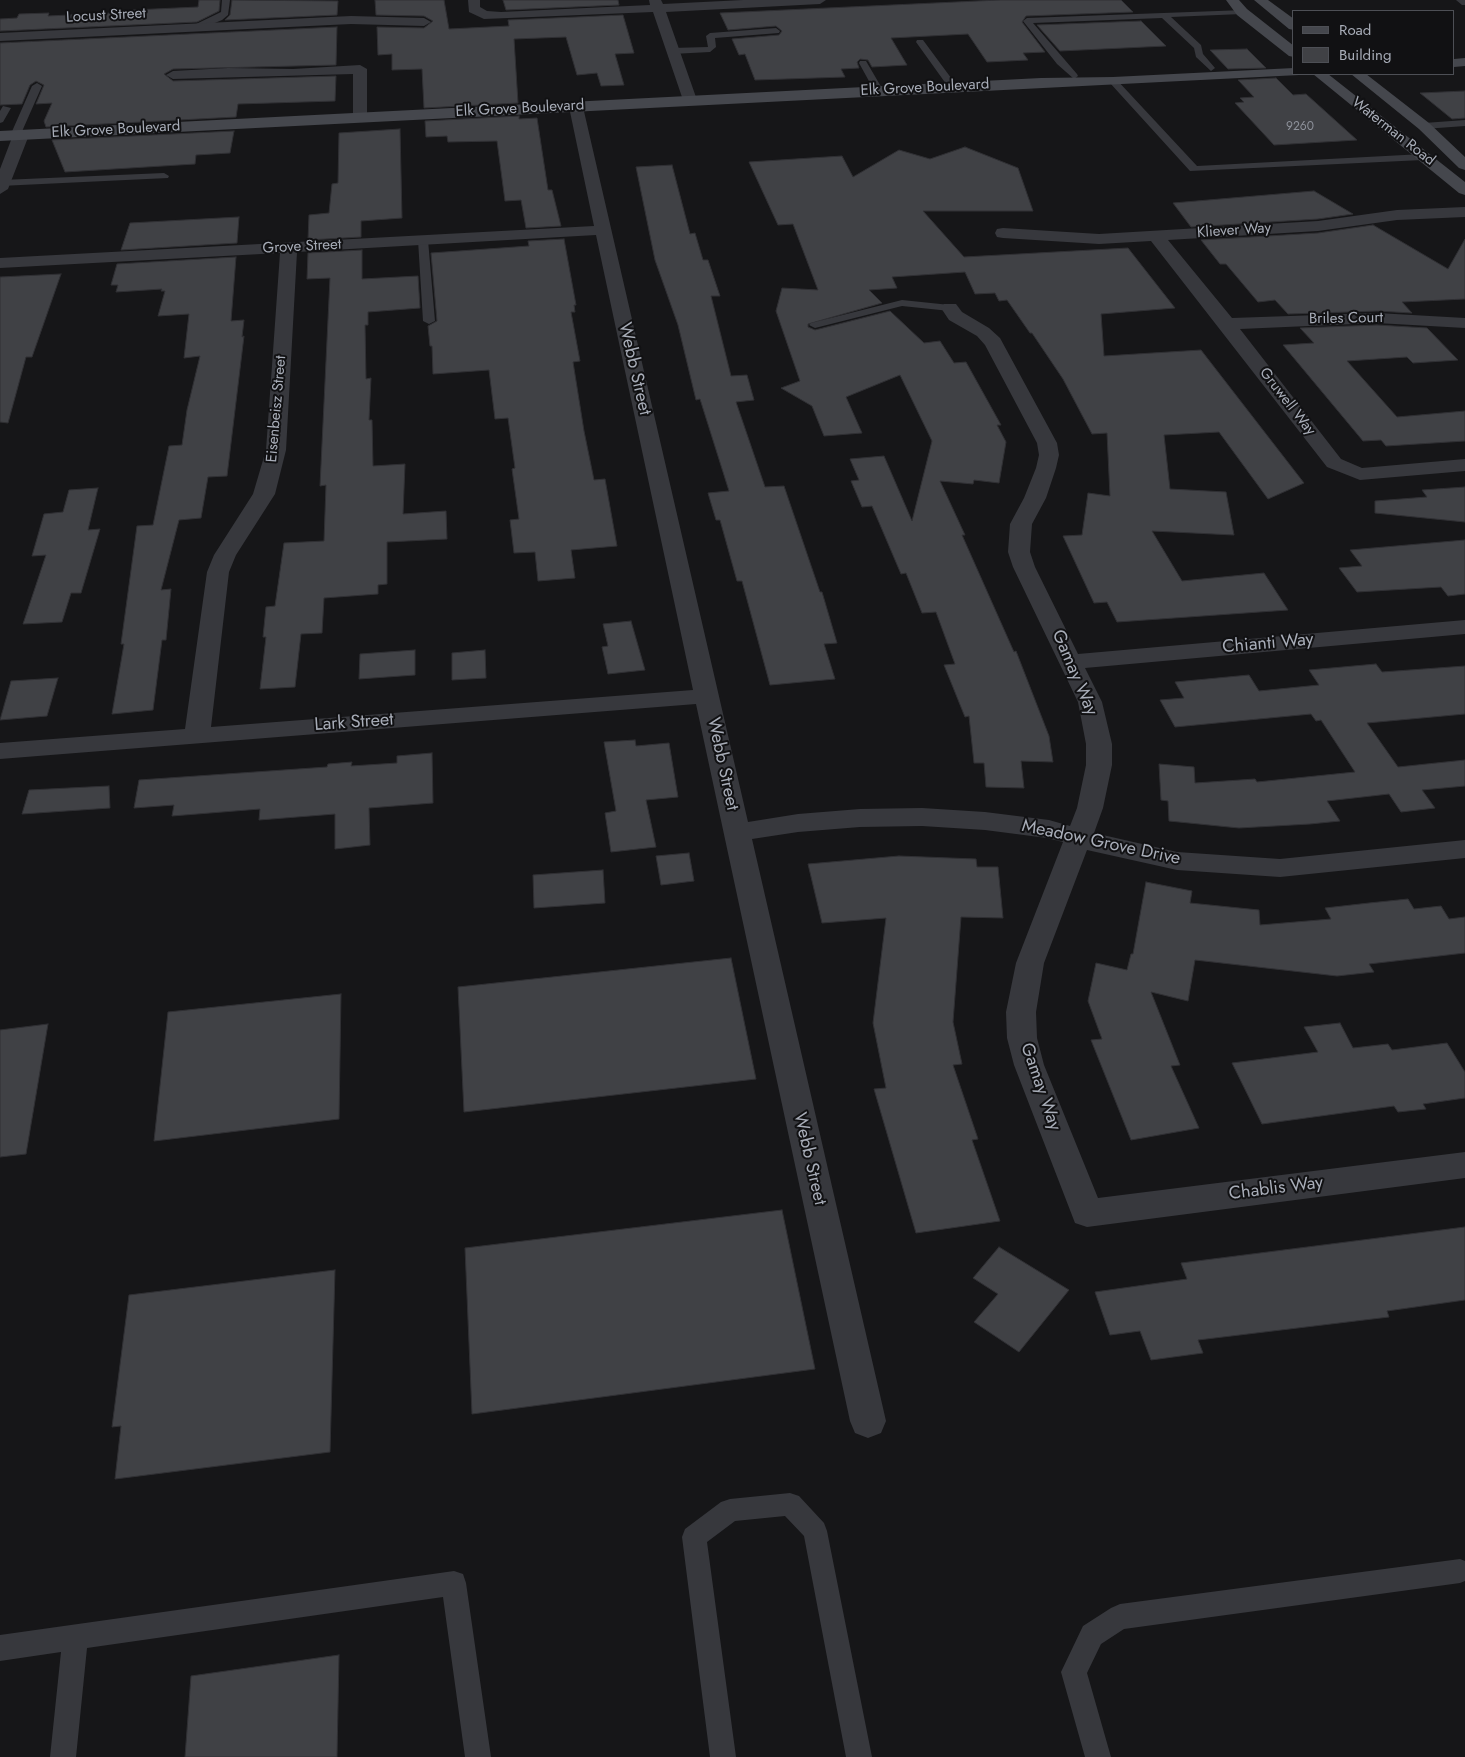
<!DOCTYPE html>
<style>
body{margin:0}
#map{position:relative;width:1465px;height:1757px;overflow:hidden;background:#161618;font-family:Jost,sans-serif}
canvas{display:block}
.legend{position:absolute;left:1292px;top:10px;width:162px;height:65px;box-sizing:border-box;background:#111113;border:1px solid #4d4f55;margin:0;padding:6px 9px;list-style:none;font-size:15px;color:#a8adb8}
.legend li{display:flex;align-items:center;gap:10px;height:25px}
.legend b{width:25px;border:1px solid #4d4f55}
</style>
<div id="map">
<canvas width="1465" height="1757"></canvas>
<ul class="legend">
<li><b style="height:6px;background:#45474d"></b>Road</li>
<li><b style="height:14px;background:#404145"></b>Building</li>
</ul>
</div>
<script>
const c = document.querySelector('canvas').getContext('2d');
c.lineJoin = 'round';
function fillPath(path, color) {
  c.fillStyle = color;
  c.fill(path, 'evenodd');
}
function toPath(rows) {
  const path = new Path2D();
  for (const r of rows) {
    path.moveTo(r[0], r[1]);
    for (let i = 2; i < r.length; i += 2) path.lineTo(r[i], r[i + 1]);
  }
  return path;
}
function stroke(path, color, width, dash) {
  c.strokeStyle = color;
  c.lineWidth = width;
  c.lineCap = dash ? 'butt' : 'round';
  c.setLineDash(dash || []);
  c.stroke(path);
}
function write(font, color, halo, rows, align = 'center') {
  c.font = font + ' Jost,sans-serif';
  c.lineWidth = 4;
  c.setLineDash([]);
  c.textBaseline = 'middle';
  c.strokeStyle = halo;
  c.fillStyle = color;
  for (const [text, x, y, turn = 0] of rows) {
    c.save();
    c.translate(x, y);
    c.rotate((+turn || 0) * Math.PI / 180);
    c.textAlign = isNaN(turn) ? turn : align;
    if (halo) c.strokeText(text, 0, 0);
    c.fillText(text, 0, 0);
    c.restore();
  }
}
const building = toPath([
 [199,0,220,0,219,11,197,22,0,31,0,19,17,18,19,14,49,13,48,16,132,12,133,10,198,7,199,0],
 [232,0,338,1,337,15,225,20,230,15,232,0],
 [375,0,444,0,449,29,509,26,508,20,623,15,634,53,615,54,624,85,601,86,597,73,577,75,566,37,514,39,518,103,424,108,422,69,392,70,392,54,378,55,377,27,424,28,433,21,424,16,376,15,375,0],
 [503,0,618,0,619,5,506,10,503,0],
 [999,0,1121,0,1133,12,1026,16,1022,22,1045,52,1023,53,1028,60,987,62,968,34,891,38,907,65,872,67,868,60,860,59,857,62,859,68,841,69,845,77,755,80,745,54,739,55,732,39,779,35,782,31,776,26,728,30,720,13,999,0],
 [1141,21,1166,46,1060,51,1037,25,1141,21],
 [337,27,336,65,173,69,164,74,173,81,336,76,335,101,238,104,236,117,46,127,44,121,52,103,36,104,44,85,36,81,30,85,22,104,0,105,0,43,337,27],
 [1247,49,1266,68,1228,69,1210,50,1247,49],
 [1276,78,1293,95,1306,94,1357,140,1274,145,1235,103,1244,102,1240,98,1254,97,1238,80,1276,78],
 [1465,91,1465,118,1452,119,1420,93,1465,91],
 [519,116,519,119,537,118,548,190,552,190,561,226,526,228,521,200,505,201,497,141,448,142,447,136,426,137,425,121,519,116],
 [400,129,402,218,361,221,361,237,308,240,309,215,329,213,332,184,338,183,339,133,400,129],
 [234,131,230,153,196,155,195,164,65,172,52,140,234,131],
 [965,147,1018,168,1033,211,923,211,964,257,1128,248,1175,308,1101,314,1104,356,1201,350,1304,483,1268,499,1219,432,1164,435,1170,489,1226,492,1234,535,1152,531,1182,581,1264,573,1288,610,1117,622,1107,602,1094,603,1063,536,1082,535,1088,493,1110,496,1107,433,1092,434,1063,379,1032,333,1030,333,1007,300,999,301,995,293,975,294,965,272,892,277,897,288,869,290,882,303,808,324,808,327,815,330,890,311,924,343,940,341,954,363,966,362,1001,425,997,425,1006,442,999,483,974,480,973,484,940,481,965,535,962,535,1014,652,1016,651,1049,736,1053,762,1021,761,1024,788,986,787,984,763,974,763,969,716,965,717,944,665,955,664,936,612,922,613,906,573,901,574,872,506,862,507,851,481,859,480,850,459,884,456,912,521,932,441,900,375,846,397,862,433,824,436,812,406,781,388,800,381,776,311,782,288,818,290,793,224,778,225,749,162,842,156,853,177,899,150,930,159,965,147],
 [672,165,690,234,695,233,703,260,708,260,720,296,711,296,731,376,747,375,754,400,736,402,765,487,784,486,820,592,822,592,837,643,824,644,835,679,770,685,742,581,737,581,720,520,716,520,708,493,729,491,700,399,696,400,678,325,655,260,636,167,672,165],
 [1314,191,1353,214,1318,219,1191,227,1173,203,1314,191],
 [239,217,237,243,121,250,130,223,239,217],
 [1373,225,1448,269,1465,239,1465,299,1402,302,1412,313,1377,311,1288,314,1275,300,1258,302,1226,264,1220,264,1201,240,1318,233,1373,225],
 [564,239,576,305,574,305,575,312,571,312,580,361,573,362,584,431,594,480,605,479,617,546,571,550,575,578,538,581,535,552,514,553,510,520,519,519,512,469,515,468,508,418,495,419,489,370,433,374,432,346,430,346,428,326,437,321,431,253,529,246,528,241,564,239],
 [362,250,362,279,418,276,420,308,368,312,368,325,365,325,366,379,371,378,369,420,372,420,373,466,405,464,403,514,446,511,447,539,387,542,387,584,378,585,378,594,324,598,322,633,301,634,295,687,260,689,266,637,263,637,266,607,275,606,284,543,324,541,326,485,320,486,330,278,307,279,308,253,362,250],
 [236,257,231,321,244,320,242,337,244,336,227,476,208,477,201,518,179,520,161,590,171,589,166,640,162,640,153,710,112,714,124,644,121,644,137,526,153,525,169,446,182,445,187,410,200,356,184,358,189,314,158,316,165,291,161,291,162,289,116,292,118,285,111,285,117,264,236,257],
 [61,274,32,357,26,357,8,423,0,422,0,277,61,274],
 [1377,325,1427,328,1458,360,1413,363,1407,357,1347,361,1397,417,1465,411,1465,441,1386,446,1381,440,1363,441,1283,345,1314,343,1300,328,1377,325],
 [1465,487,1465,522,1375,513,1375,501,1427,497,1422,490,1465,487],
 [98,488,88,530,100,529,81,593,71,593,62,622,23,624,46,555,32,556,44,514,63,512,69,490,98,488],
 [1465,540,1465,594,1448,596,1441,587,1357,592,1339,568,1362,566,1350,550,1465,540],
 [631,621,645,670,608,674,602,647,608,646,603,624,631,621],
 [415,650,415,675,359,679,360,654,415,650],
 [485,650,486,678,452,680,452,653,485,650],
 [1376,664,1382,672,1465,666,1465,714,1367,723,1398,767,1465,760,1465,786,1422,790,1435,808,1401,812,1389,794,1327,801,1340,821,1310,824,1239,828,1169,821,1168,801,1161,800,1159,764,1194,767,1195,783,1255,779,1257,782,1355,772,1321,720,1316,721,1311,714,1175,727,1160,700,1184,698,1175,682,1249,675,1259,691,1319,685,1309,670,1376,664],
 [58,678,47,716,0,720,11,681,58,678],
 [635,740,636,746,669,743,678,797,646,800,656,847,611,852,605,813,616,811,604,742,635,740],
 [432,753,433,803,369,808,370,845,335,849,335,814,259,820,260,809,172,816,174,805,134,808,139,780,327,767,328,764,352,762,351,766,397,763,397,756,432,753],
 [109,786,110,808,22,814,29,790,109,786],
 [689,853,694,881,661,885,656,856,689,853],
 [899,856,976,859,977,867,998,867,1003,918,961,917,953,1022,962,1064,953,1065,978,1139,972,1140,1000,1221,916,1233,874,1089,886,1088,873,1023,886,918,822,923,808,864,899,856],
 [603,870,605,903,534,908,533,875,603,870],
 [1146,882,1192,891,1190,903,1259,910,1260,925,1331,919,1325,908,1369,903,1408,899,1414,909,1441,906,1449,919,1465,917,1465,953,1369,964,1374,972,1337,976,1195,960,1188,1001,1151,992,1180,1065,1171,1066,1199,1128,1131,1140,1091,1040,1102,1039,1088,1001,1096,963,1127,970,1131,954,1133,954,1146,882],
 [731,958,756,1079,464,1112,458,987,731,958],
 [341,994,339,1119,154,1141,168,1012,341,994],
 [1340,1023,1353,1048,1388,1044,1392,1050,1447,1043,1465,1072,1465,1098,1423,1104,1426,1109,1398,1112,1394,1106,1262,1124,1232,1063,1318,1052,1304,1027,1340,1023],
 [48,1024,26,1154,0,1157,0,1030,48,1024],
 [782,1210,815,1369,472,1414,465,1248,782,1210],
 [1465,1227,1465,1300,1387,1311,1389,1317,1198,1340,1203,1353,1151,1360,1140,1331,1110,1335,1095,1292,1187,1279,1181,1263,1465,1227],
 [999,1247,1069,1290,1019,1352,974,1322,998,1294,973,1278,999,1247],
 [335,1270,330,1452,115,1479,121,1426,112,1427,129,1295,335,1270],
 [339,1655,337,1757,185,1757,191,1676,339,1655]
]);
fillPath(building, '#404145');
stroke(building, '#303034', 1);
fillPath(toPath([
 [222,0,230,0,228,15,222,20,198,30,192,30,192,26,221,12,222,0],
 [1456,0,1465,0,1465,5,1462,5,1456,0],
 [1245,10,1246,12,1242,14,1171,17,1201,45,1203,54,1215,68,1211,71,1196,57,1194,48,1162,18,1033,23,1077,74,1078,76,1074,79,1057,64,1023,21,1027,18,1245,10],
 [776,28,780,31,779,33,715,38,716,47,710,52,672,54,668,51,672,48,708,47,706,36,710,33,776,28],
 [917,40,923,40,957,86,955,88,949,88,916,42,917,40],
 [860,61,866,61,883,90,881,92,875,92,859,63,860,61],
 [1113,78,1116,79,1197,166,1423,154,1428,157,1423,160,1190,171,1110,83,1108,81,1113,78],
 [37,83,42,86,20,136,12,138,10,136,32,86,37,83],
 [3,106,11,108,3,122,0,123,0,111,3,106],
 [1465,120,1465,126,1424,129,1419,126,1424,123,1465,120],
 [164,173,169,176,168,178,0,186,2,180,164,173],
 [423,237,428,240,435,321,429,324,423,321,418,240,423,237],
 [902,300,950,305,956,308,950,311,902,306,815,328,809,325,811,323,902,300],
 [790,1493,799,1496,824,1523,827,1531,872,1757,846,1757,804,1536,785,1516,735,1521,707,1542,736,1757,710,1757,682,1537,685,1529,721,1502,730,1499,790,1493],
 [1460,1559,1465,1561,1465,1581,1460,1583,1124,1629,1101,1644,1087,1673,1111,1757,1085,1757,1061,1672,1083,1626,1111,1608,1120,1604,1460,1559],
 [454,1571,463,1574,466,1583,491,1757,465,1757,443,1597,87,1648,76,1757,50,1757,61,1652,0,1661,0,1635,454,1571]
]), '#37383d');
fillPath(toPath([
 [468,0,480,0,480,7,487,11,501,12,650,5,649,0,661,0,663,4,743,0,826,0,820,4,666,12,697,100,690,104,683,100,653,12,484,19,469,12,468,0],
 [351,16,424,18,431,22,424,26,351,24,0,41,0,33,351,16],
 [360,65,367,69,367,118,360,122,353,118,353,74,173,79,166,75,173,71,228,68,293,69,360,65],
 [576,103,583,107,748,822,798,814,860,809,922,808,985,812,1049,820,1070,826,1077,808,1086,765,1086,744,1078,702,1013,567,1008,552,1010,524,1024,498,1036,468,1039,455,1037,443,985,345,977,336,949,320,941,308,944,304,956,304,962,312,989,328,1000,338,1057,443,1059,455,1056,468,1046,498,1032,524,1030,552,1035,567,1078,654,1465,620,1465,634,1085,668,1102,702,1112,744,1112,765,1103,808,1094,833,1177,852,1280,859,1465,840,1465,858,1280,877,1177,870,1087,850,1044,963,1036,1012,1037,1038,1044,1065,1098,1198,1465,1152,1465,1178,1087,1227,1075,1223,1014,1065,1007,1038,1006,1012,1016,963,1063,842,1047,838,985,830,922,826,860,827,798,832,752,839,886,1421,881,1433,868,1438,855,1433,850,1421,696,704,0,759,0,743,185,729,207,572,214,555,253,494,266,450,280,253,0,268,0,258,594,226,569,107,576,103],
 [596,235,693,690,211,727,229,572,236,555,275,494,286,450,297,252,596,235],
 [21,130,29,135,8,189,0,194,0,169,13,135,21,130],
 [1465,207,1465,217,1397,220,1318,231,1168,240,1232,318,1377,313,1465,318,1465,328,1377,323,1240,329,1341,459,1362,468,1465,459,1465,471,1360,480,1327,467,1151,241,1099,244,1003,238,997,237,995,233,997,229,1003,228,1099,234,1318,221,1397,210,1465,207]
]), '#37383d');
fillPath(toPath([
 [1226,0,1239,0,1247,9,1294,46,1294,57,1289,56,1237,15,1226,0],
 [1254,0,1268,0,1294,19,1294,30,1289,29,1254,0],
 [1465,58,1465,66,1454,67,1454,59,1465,58],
 [1294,68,1294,74,1299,75,0,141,0,131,1041,78,1113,77,1294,68],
 [1313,74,1328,74,1465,182,1465,195,1459,193,1313,74],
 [1351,74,1366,74,1429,123,1465,157,1465,170,1459,168,1419,129,1351,74]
]), '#45474d');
write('12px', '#8e929b', null, [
 ["9260",1300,127]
]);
write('15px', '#a8adb8', '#111113', [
 ["Locust Street",106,16,-3],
 ["Elk Grove Boulevard",925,88,-3],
 ["Elk Grove Boulevard",520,109,-3],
 ["Elk Grove Boulevard",116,130,-3],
 ["Waterman Road",1393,132,38],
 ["Kliever Way",1234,231,-4],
 ["Grove Street",302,247,-3],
 ["Briles Court",1346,319,-1],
 ["Gruwell Way",1287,402,52],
 ["Eisenbeisz Street",277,409,-85]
]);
write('18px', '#a8adb8', '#111113', [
 ["Webb Street",634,369,77],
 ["Chianti Way",1268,644,-5],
 ["Gamay Way",1074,673,67],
 ["Lark Street",354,723,-4],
 ["Webb Street",722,764,78],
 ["Meadow Grove Drive",1101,843,12],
 ["Gamay Way",1040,1087,71],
 ["Webb Street",809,1159,77],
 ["Chablis Way",1276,1189,-7]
]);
</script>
